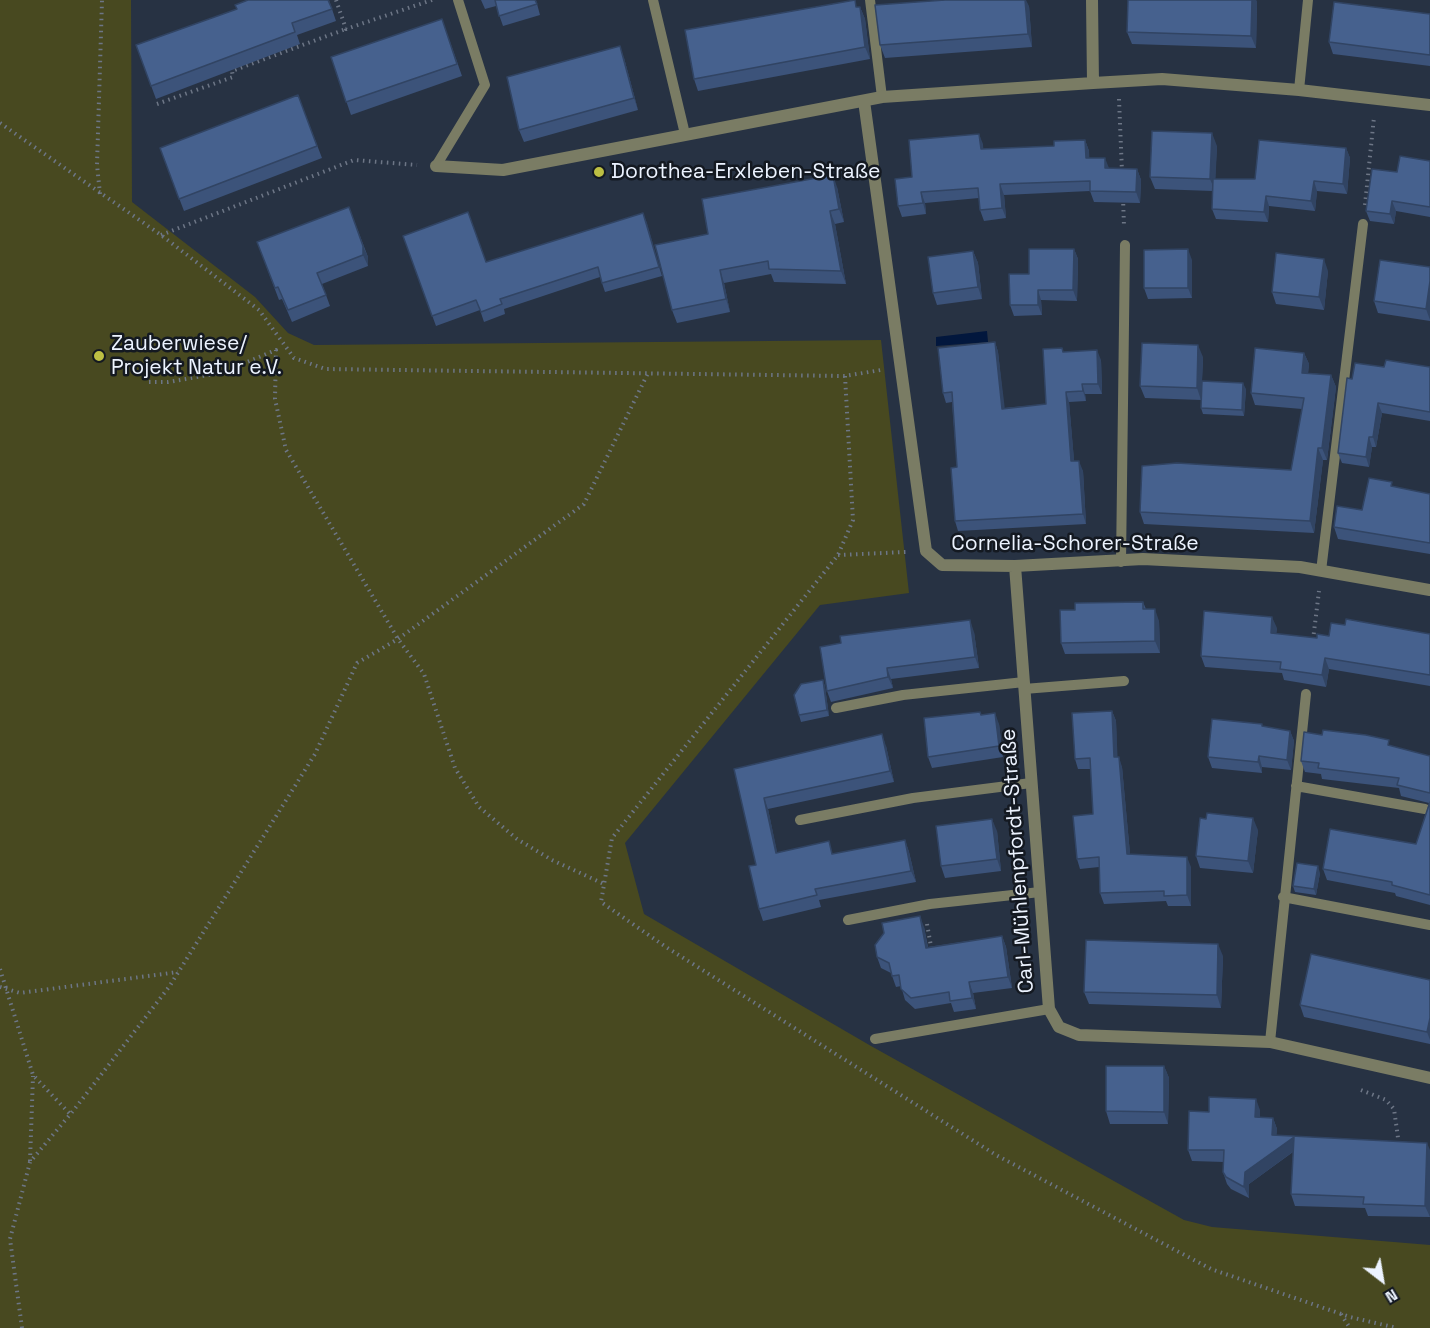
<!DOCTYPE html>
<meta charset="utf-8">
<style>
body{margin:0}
#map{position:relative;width:1430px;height:1328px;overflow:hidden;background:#273243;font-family:"Space Grotesk",sans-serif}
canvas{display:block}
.north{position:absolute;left:1352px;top:1250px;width:60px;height:60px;-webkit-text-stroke:4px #141921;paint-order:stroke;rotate:149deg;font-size:16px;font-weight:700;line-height:24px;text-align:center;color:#ecf3ff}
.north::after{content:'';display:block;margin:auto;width:21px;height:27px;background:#ecf3ff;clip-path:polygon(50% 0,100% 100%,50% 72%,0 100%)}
</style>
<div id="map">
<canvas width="1430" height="1328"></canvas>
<div class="north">N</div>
</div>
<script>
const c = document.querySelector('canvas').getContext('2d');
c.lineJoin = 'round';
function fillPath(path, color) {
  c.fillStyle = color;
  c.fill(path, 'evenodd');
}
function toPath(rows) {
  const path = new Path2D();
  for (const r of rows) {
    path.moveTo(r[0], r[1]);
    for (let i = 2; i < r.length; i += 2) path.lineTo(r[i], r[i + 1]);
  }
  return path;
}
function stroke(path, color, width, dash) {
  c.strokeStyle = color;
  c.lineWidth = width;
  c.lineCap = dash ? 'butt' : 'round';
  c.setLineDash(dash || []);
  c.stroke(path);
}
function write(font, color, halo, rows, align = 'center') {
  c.font = font + ' "Space Grotesk",sans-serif';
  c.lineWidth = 5;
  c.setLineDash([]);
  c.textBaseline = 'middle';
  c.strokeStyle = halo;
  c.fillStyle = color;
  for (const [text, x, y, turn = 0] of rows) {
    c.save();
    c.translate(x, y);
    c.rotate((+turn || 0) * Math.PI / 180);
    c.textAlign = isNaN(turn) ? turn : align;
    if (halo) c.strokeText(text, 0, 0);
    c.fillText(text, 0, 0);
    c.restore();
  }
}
fillPath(toPath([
 [0,0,131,0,132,202,255,297,288,333,314,345,881,340,909,593,820,605,625,843,644,914,871,1046,1184,1220,1212,1227,1430,1245,1430,1328,0,1328]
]), '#484920');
fillPath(toPath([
 [987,331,988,342,936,346,936,337]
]), '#02173d');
stroke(toPath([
 [336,0,346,29,432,0],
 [1119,99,1122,172],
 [157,104,233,77,232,71,346,29],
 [0,123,161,235,259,310,294,358,325,369,845,376,881,370],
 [100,194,97,165,102,0],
 [1123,198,1124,226],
 [1365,205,1374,117],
 [161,235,354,160,417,165],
 [845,376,853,520,838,555,612,838,601,902,666,947,996,1155,1211,1269,1350,1317,1397,1328],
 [149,382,168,382,221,373,276,350,275,399,286,450,398,639,424,674,455,768,479,807,517,839,552,860,604,884],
 [838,555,906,552],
 [1313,640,1319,591],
 [927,924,932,952],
 [0,969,33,1075,70,1114],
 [0,987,20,993,178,972],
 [1361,1090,1386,1100,1394,1109,1399,1145],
 [30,1161,33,1076],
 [1341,1314,1350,1328],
 [22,1328,10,1239,30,1162,73,1111,169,987,315,754,357,663,398,639,584,504,648,373]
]), '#6d7686', 4, [1.5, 4.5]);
stroke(toPath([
 [653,0,685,134],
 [870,0,882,97],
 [1299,90,1308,0],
 [436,166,485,85,458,0],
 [1121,562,1125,245],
 [1321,571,1363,224],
 [1024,689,1124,681],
 [836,708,903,695,1024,682],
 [1296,786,1425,809],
 [800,820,913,798,1031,783],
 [1283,897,1430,925],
 [848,920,930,904,1040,892],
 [875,1039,1049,1009],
 [1270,1042,1306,694]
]), '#7a7c64', 10);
stroke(toPath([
 [1092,0,1093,83],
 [864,101,926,551,942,565,1015,566,1143,559,1300,567,1430,590],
 [436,166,503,170,882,97,1093,83,1162,79,1299,90,1430,105],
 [1015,566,1049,1009,1059,1027,1079,1035,1270,1042,1430,1078]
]), '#7a7c64', 12);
fillPath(toPath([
 [329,0,336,21,297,35,300,44,156,99,136,45],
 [481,0,536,0,540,15,503,26,496,6,485,9],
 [1257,1,1256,48,1132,44,1127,32],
 [1029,6,1032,47,885,58,880,45],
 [858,7,860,7,865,19,870,59,698,91,694,79],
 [1430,14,1430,66,1333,54,1329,42],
 [442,19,462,76,351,115,331,57],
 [624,58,638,110,524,142,519,130],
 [298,95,322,158,184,211,160,148],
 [1085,140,1089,151,1089,158,1109,168,1137,169,1141,180,1140,203,1094,202,1090,191,1004,195,1006,218,984,221,980,210,979,198,925,203,926,214,902,217,898,206,912,177,983,144,983,149,1054,146],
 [1217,146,1215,179,1255,179,1346,148,1350,158,1347,194,1317,191,1315,211,1269,206,1268,222,1216,219,1212,209,1213,191,1155,189,1150,177],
 [1430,161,1430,217,1396,211,1394,224,1370,221,1366,211,1397,172],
 [837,187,844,222,835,224,846,284,774,282,771,274,724,283,730,312,677,323,672,310,708,234],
 [349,207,368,257,368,266,322,284,330,306,292,322,282,299,279,300,257,242],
 [643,213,662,276,605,292,600,277,504,309,505,314,484,322,480,310,436,326,403,236,486,262],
 [1074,249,1078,259,1077,301,1041,300,1042,315,1014,316,1010,305,1029,274],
 [973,251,978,263,982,299,937,305,933,293],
 [1192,260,1192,298,1148,299,1144,288],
 [1430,267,1430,321,1378,313,1374,301],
 [1328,271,1324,310,1276,304,1272,292],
 [995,342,998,352,1004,408,1046,404,1064,352,1101,360,1102,394,1085,394,1086,401,1069,402,1074,461,1083,471,1086,524,958,531,955,521,957,467,952,402,946,403,943,393],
 [1304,353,1309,364,1308,373,1331,375,1336,387,1327,460,1323,460,1314,533,1144,524,1140,512,1291,470,1302,409,1255,405,1251,393],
 [1203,357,1202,381,1246,389,1244,416,1203,414,1201,408,1201,400,1145,398,1140,386],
 [1384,367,1430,367,1430,421,1382,413,1376,447,1372,447,1369,467,1342,463,1338,453,1352,379],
 [1394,487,1430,494,1430,554,1338,539,1334,527,1362,510],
 [1143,602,1146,609,1159,621,1160,653,1065,654,1061,643,1075,610],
 [1277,628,1276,634,1317,638,1329,636,1430,634,1430,686,1329,669,1326,687,1284,680,1282,673,1205,667,1201,656],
 [974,632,979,668,891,679,893,688,831,702,827,691],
 [823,680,825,687,829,716,801,722,799,715],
 [1112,711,1116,721,1117,757,1122,767,1130,854,1191,867,1191,906,1168,906,1166,901,1104,904,1100,893,1099,867,1080,869,1077,859,1093,814,1091,769,1078,769,1075,759],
 [982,715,999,724,1003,757,932,768,928,757],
 [1263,727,1290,731,1294,741,1291,770,1262,767,1262,773,1212,768,1208,757],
 [886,746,894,782,768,809,777,853,833,854,905,840,909,852,916,882,819,900,821,907,763,921,759,909,756,865,734,769],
 [1391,746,1430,756,1430,905,1396,896,1395,893,1327,880,1323,869,1416,844,1429,803,1401,796,1399,788,1322,779,1321,774,1305,772,1301,761],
 [1258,830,1253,873,1200,868,1196,856],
 [997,831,1001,871,945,878,941,866],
 [1320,873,1316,895,1295,892,1293,886],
 [924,927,928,947,1002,936,1006,947,1012,988,973,993,976,1009,954,1012,951,1003,915,1009,905,1000,901,986,896,987,891,973,881,968,877,957],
 [1223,956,1221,1008,1089,1004,1084,992],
 [1430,980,1430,1044,1304,1017,1300,1005],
 [1164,1066,1169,1078,1168,1124,1110,1124,1106,1111],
 [1260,1110,1260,1117,1273,1118,1277,1129,1276,1135,1427,1143,1430,1217,1368,1216,1365,1208,1295,1206,1291,1194,1293,1152,1249,1184,1249,1198,1231,1189,1227,1184,1223,1172,1224,1162,1192,1161,1188,1150,1209,1112]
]), '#3c537a');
fillPath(toPath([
 [1025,0,1026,0,1029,6,1032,47,1028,34],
 [1252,0,1256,0,1257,1,1256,48,1251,36],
 [860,7,865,19,870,59,865,47],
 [620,46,624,58,638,110,634,98],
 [1212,133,1217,146,1215,191,1210,179],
 [979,134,983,144,984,160,981,149],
 [1085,140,1089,151,1090,169,1086,158],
 [1346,148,1350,158,1347,194,1343,184],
 [1105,158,1109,168,1105,168],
 [1137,169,1141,180,1140,203,1136,192],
 [833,175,837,187,844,222,839,209],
 [1314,181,1317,191,1315,211,1311,201],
 [1000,184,1004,195,1006,218,1002,208],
 [921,192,925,203,926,214,923,203],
 [1266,196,1269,206,1268,222,1264,212],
 [1392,201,1396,211,1394,224,1390,214],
 [830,211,835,224,846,284,841,271],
 [643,213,647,223,662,276,659,267],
 [363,246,368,257,368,266,363,255],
 [1074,249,1078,259,1077,301,1073,290],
 [1188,249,1192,260,1192,298,1188,288],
 [973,251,978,263,982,299,978,287],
 [1324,259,1328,271,1324,310,1319,297],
 [720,270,724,283,730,312,726,299],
 [1430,281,1430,320,1426,309],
 [1038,290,1041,300,1042,315,1038,305],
 [995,342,998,352,1006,418,1002,409],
 [1198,345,1203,357,1201,400,1197,388],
 [1097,350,1101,360,1102,394,1098,384],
 [1304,353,1309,364,1307,384,1302,373],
 [1331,375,1336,387,1327,460,1322,448],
 [1243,383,1246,389,1244,416,1242,410],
 [1082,384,1085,394,1086,401,1083,391],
 [1066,392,1069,402,1075,471,1071,461],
 [1378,403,1382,413,1376,447,1373,437],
 [1369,437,1372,447,1369,467,1366,457],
 [1318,448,1323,460,1314,533,1310,521],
 [1079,461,1083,471,1086,524,1083,514],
 [1155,609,1159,621,1160,653,1155,641],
 [1272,617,1277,628,1275,644,1271,633],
 [970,620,974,632,979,668,975,657],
 [1325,658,1329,669,1326,687,1322,675],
 [887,668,891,679,893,688,888,677],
 [823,680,825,687,829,716,827,710],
 [1112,711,1116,721,1118,767,1114,757],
 [995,713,999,724,1003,757,999,746],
 [1290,731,1294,741,1291,770,1287,760],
 [882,734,886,746,894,782,890,771],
 [1259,756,1262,767,1262,773,1258,762],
 [1119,757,1122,767,1131,864,1127,854],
 [764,798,768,809,780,865,776,853],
 [1253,818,1258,830,1253,873,1248,861],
 [992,819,997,831,1001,871,997,859],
 [905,840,909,852,916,882,911,871],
 [1187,857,1191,867,1191,906,1187,895],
 [1318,866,1320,873,1316,895,1314,889],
 [920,916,924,927,930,959,926,948],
 [1002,936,1006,947,1012,988,1008,977],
 [1218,944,1223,956,1221,1008,1217,995],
 [969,982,973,993,976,1009,972,998],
 [1430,1018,1430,1040,1427,1032],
 [1164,1066,1169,1078,1168,1124,1164,1112],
 [1256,1099,1260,1110,1260,1128,1255,1117],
 [1273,1118,1277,1129,1276,1146,1272,1135],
 [1294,1137,1298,1148,1249,1184,1249,1198,1244,1187,1245,1172],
 [1427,1143,1430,1150,1430,1217,1425,1206]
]), '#314463');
const building = toPath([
 [248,0,328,0,332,9,292,23,295,32,151,86,136,45,237,9,235,5,248,0],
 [495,0,535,0,537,4,499,16,495,0],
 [855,0,856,7,860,7,865,47,694,79,685,30,855,0],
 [945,0,1025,0,1028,34,880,45,875,5,945,0],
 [1128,0,1252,0,1251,36,1127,32,1128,0],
 [1334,2,1430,14,1430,55,1329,42,1334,2],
 [442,19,457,64,346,102,331,57,442,19],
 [620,46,634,98,519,130,507,77,620,46],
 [298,95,317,146,179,199,160,148,298,95],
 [1152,131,1212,133,1210,179,1150,177,1152,131],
 [979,134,981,149,1054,146,1054,141,1085,140,1086,158,1105,158,1105,168,1137,169,1136,192,1090,191,1090,181,1000,184,1002,208,980,210,978,188,921,192,923,203,898,206,895,179,912,177,909,140,979,134],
 [1259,140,1346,148,1343,184,1314,181,1311,201,1266,196,1264,212,1212,209,1213,179,1255,179,1259,140],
 [1400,156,1430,161,1430,207,1392,201,1390,214,1366,211,1372,169,1397,172,1400,156],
 [833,175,839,209,830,211,841,271,769,269,768,261,720,270,726,299,672,310,655,245,708,234,702,199,833,175],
 [349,207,363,246,363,255,317,273,326,295,288,310,278,287,275,288,257,242,349,207],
 [468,212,486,262,643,213,659,267,602,283,598,267,500,299,502,304,481,312,476,300,432,316,403,236,468,212],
 [1029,249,1074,249,1073,290,1038,290,1038,305,1010,305,1009,274,1029,274,1029,249],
 [1188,249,1188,288,1144,288,1144,250,1188,249],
 [973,251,978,287,933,293,928,257,973,251],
 [1276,253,1324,259,1319,297,1272,292,1276,253],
 [1380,260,1430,267,1430,281,1426,309,1374,301,1380,260],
 [995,342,1002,409,1046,404,1043,349,1062,348,1063,352,1097,350,1098,384,1082,384,1083,391,1066,392,1071,461,1079,461,1083,514,955,521,951,468,957,467,952,392,943,393,938,348,995,342],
 [1142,343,1198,345,1197,388,1140,386,1142,343],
 [1255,348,1304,353,1302,373,1331,375,1322,448,1318,448,1310,521,1140,512,1142,466,1177,463,1291,470,1304,398,1251,393,1255,348],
 [1386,360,1430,367,1430,412,1378,403,1373,437,1369,437,1366,457,1338,453,1347,378,1352,379,1355,363,1384,367,1386,360],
 [1202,381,1243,383,1242,410,1201,408,1202,381],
 [1369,478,1392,482,1391,486,1430,494,1430,543,1334,527,1337,506,1362,510,1369,478],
 [1143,602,1143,609,1155,609,1155,641,1061,643,1060,610,1075,610,1075,603,1143,602],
 [1204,611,1272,617,1271,633,1317,638,1317,634,1329,636,1331,623,1345,625,1346,619,1430,634,1430,675,1325,658,1322,675,1280,669,1281,662,1201,656,1204,611],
 [970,620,975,657,887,668,888,677,827,691,820,647,841,643,840,636,970,620],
 [823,680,827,710,799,715,794,695,801,684,823,680],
 [1112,711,1114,757,1119,757,1127,854,1187,857,1187,895,1164,896,1164,891,1100,893,1099,857,1077,859,1073,816,1093,814,1090,758,1075,759,1072,713,1112,711],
 [980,712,981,715,995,713,999,746,928,757,924,718,980,712],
 [1212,719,1262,724,1262,726,1290,731,1287,760,1259,756,1258,762,1208,757,1212,719],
 [1323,730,1366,735,1389,740,1388,745,1430,756,1430,793,1397,785,1399,778,1318,768,1319,763,1301,761,1304,732,1322,735,1323,730],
 [882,734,890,771,764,798,776,853,829,841,832,854,905,840,911,871,815,889,817,895,759,909,749,866,756,865,734,769,882,734],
 [1430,802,1430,895,1392,885,1392,882,1323,869,1330,829,1416,844,1430,802],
 [1207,813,1253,818,1248,861,1196,856,1200,818,1206,819,1207,813],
 [992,819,997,859,941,866,936,826,992,819],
 [1297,863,1318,866,1314,889,1293,886,1297,863],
 [920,916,926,948,1002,936,1008,977,969,982,972,998,950,1001,949,992,911,998,901,989,899,975,892,976,889,963,877,957,875,945,884,933,882,923,920,916],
 [1086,940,1218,944,1217,995,1084,992,1086,940],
 [1311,954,1430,980,1430,1018,1427,1032,1300,1005,1311,954],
 [1106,1066,1164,1066,1164,1112,1106,1111,1106,1066],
 [1209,1097,1256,1099,1255,1117,1273,1118,1272,1135,1427,1143,1425,1206,1363,1204,1364,1197,1291,1194,1294,1137,1245,1172,1244,1187,1226,1177,1223,1172,1224,1150,1188,1150,1189,1111,1209,1112,1209,1097]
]);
fillPath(building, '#46618e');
stroke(building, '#314463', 1.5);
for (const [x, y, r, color] of [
 [599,172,6,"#bdbf43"],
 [99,356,6,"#bdbf43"]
]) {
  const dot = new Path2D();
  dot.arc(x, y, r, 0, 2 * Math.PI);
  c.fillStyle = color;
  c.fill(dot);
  stroke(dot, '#141921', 2);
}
write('21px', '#ecf3ff', '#141921', [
 ["Dorothea-Erxleben-Straße",611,172],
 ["Zauberwiese/",111,344],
 ["Projekt Natur e.V.",111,368]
], 'left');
write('21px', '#ecf3ff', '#141921', [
 ["Cornelia-Schorer-Straße",1075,544],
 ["Carl-Mühlenpfordt-Straße",1018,861,-94]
]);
</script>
